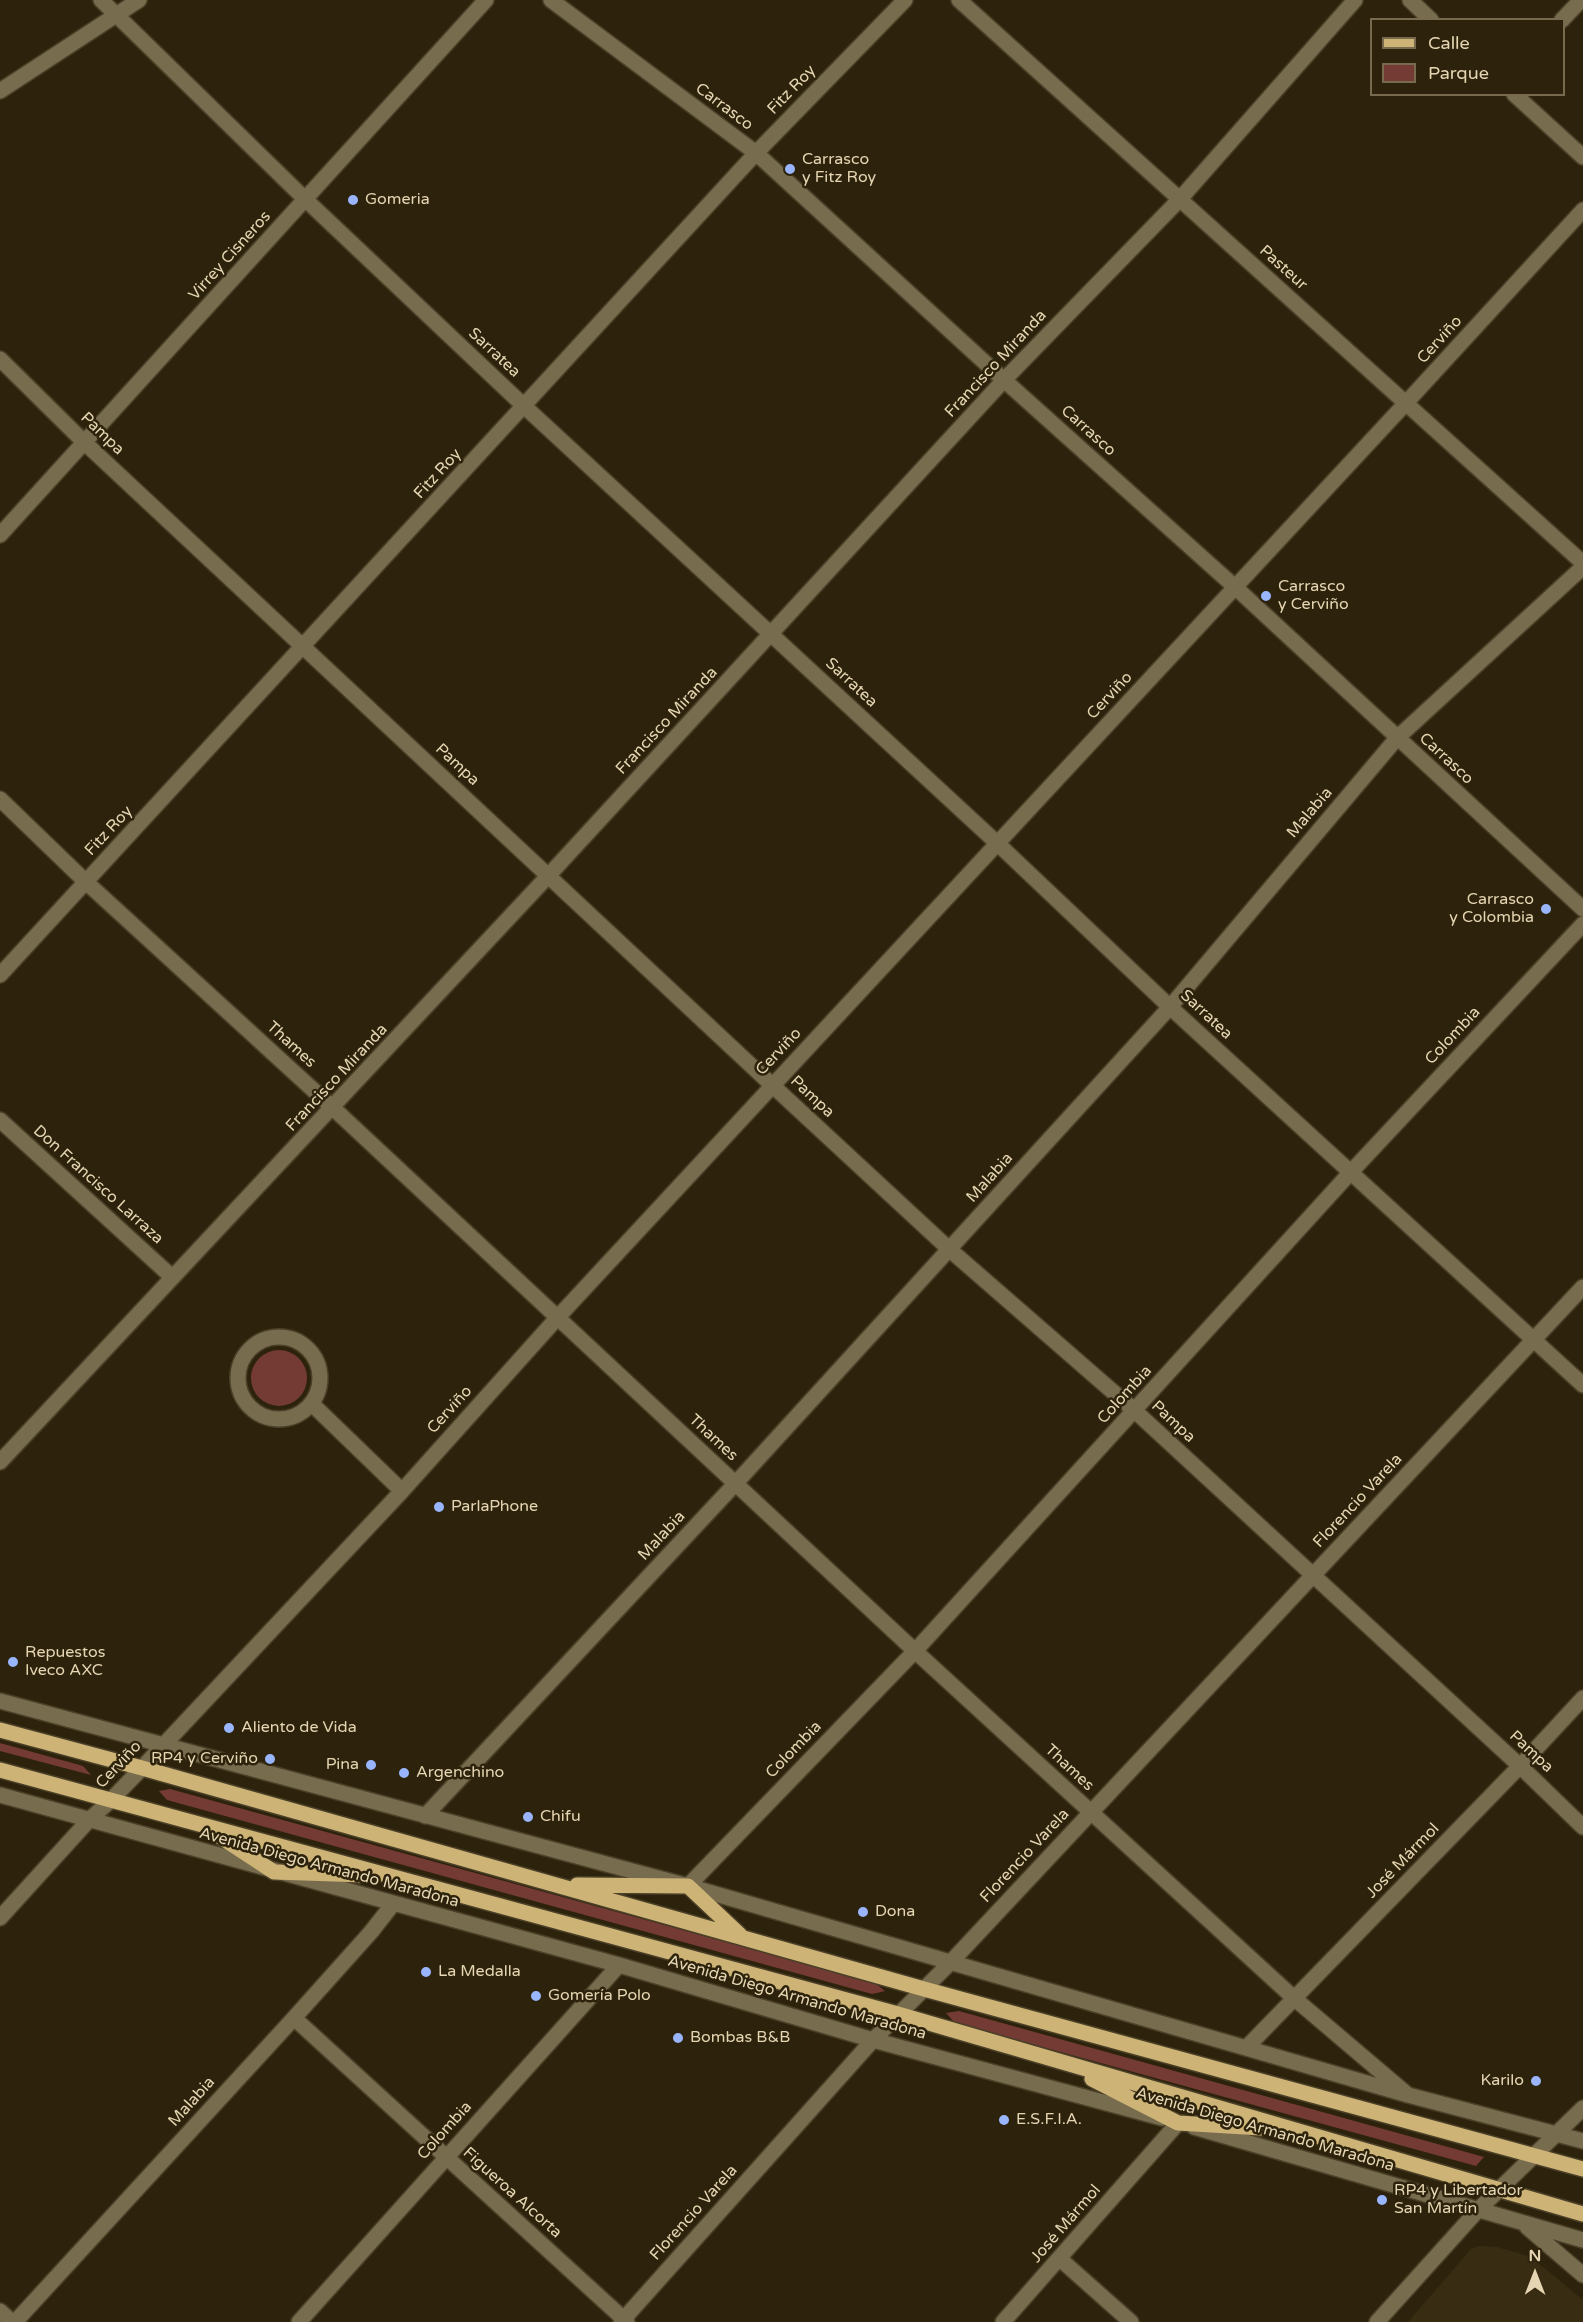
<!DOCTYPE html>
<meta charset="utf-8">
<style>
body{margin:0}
#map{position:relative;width:1583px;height:2322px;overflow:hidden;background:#2d230c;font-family:"Varela Round",sans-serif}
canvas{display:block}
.legend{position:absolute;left:1370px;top:18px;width:195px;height:78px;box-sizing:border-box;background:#2d230c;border:2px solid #776a4e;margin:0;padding:8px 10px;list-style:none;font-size:18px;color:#e5d5b2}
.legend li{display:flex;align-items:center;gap:12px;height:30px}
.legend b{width:30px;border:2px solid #776a4e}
.north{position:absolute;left:1505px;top:2244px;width:60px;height:60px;-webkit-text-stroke:4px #2d230c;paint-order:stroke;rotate:0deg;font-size:16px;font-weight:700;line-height:24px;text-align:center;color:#e5d5b2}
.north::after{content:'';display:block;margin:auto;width:21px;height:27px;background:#e5d5b2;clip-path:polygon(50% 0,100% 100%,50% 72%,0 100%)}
</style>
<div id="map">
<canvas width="1583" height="2322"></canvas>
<ul class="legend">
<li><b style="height:8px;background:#cdb376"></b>Calle</li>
<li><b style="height:16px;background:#743b35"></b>Parque</li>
</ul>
<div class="north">N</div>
</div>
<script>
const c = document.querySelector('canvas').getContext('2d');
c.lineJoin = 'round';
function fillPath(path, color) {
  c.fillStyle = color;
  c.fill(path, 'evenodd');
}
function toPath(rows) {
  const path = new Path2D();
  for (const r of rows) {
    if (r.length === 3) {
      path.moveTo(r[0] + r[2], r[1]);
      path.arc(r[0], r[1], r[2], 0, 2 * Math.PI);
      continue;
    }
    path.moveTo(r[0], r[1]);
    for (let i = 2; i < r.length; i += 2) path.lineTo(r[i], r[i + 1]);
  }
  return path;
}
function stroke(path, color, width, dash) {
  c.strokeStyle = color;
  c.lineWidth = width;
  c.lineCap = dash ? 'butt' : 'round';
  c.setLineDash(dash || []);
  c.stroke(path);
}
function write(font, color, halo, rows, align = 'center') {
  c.font = font + ' "Varela Round",sans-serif';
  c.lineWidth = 5;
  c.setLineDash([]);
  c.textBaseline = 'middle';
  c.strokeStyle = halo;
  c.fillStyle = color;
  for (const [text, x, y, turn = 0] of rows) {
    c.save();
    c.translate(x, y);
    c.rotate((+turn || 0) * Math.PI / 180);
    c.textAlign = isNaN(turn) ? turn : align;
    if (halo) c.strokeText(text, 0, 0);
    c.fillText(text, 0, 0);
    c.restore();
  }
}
fillPath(toPath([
 [1479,2246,1497,2247,1531,2257,1583,2300,1583,2322,1408,2322,1471,2249]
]), '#382d12');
fillPath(toPath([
 [279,1378,28],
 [0,1743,83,1766,91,1775,0,1751],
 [170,1789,875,1983,885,1991,872,1994,167,1800,159,1791],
 [959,2011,1484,2157,1476,2166,955,2023,946,2013]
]), '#743b35');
const minor = toPath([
 [101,0,306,200,524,406,997,843,1170,1007,1583,1385],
 [551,0,756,153,1004,380,1235,587,1583,909],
 [959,0,1583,563],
 [1410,0,1431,20],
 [1562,20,1581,0],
 [0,91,139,0],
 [1514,94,1583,157],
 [0,359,85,443,772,1085,949,1249,1135,1411,1520,1766,1583,1827],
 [0,535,486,0],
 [0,799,86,882,333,1108,915,1651,1295,1999,1408,2095],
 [0,975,756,153,905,0],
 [0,1120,172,1277],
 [279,1378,41],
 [312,1404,402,1491],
 [0,1462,549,875,1004,380,1180,199,1355,0],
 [0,1701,688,1886,1408,2095,1583,2141],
 [0,1795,619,1965,873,2040,1162,2118],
 [425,1816,735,1484,1170,1007,1397,738,1583,567],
 [688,1886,915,1651,1350,1173,1583,924],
 [0,1918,89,1820,111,1800,142,1768,402,1491,558,1317,1405,404,1583,210],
 [294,2018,627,2322],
 [1246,2048,1520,1766,1583,1698],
 [1194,2127,1583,2240],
 [1527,2227,1583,2275],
 [1060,2259,1131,2322],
 [0,2311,12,2322],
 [15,2322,294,2018,371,1932,393,1904],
 [299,2322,619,1965],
 [621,2322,873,2040,950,1963,1583,1287],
 [1003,2322,1178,2123],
 [1377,2322,1478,2210,1583,2108]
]);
const major = toPath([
 [0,1730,142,1768,924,1989,1583,2169],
 [0,1770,898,2014,1583,2214],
 [216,1834,274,1872,364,1875],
 [577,1885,688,1886,740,1935],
 [1092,2079,1178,2123,1261,2128]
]);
stroke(minor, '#4a3f27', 18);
stroke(major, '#4a3f27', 18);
stroke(minor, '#786c4f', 15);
stroke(major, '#cdb376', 15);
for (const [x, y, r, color] of [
 [790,169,6,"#98b5fd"],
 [353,200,6,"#98b5fd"],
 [1266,596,6,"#98b5fd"],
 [1546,909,6,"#98b5fd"],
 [439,1507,6,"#98b5fd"],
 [13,1662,6,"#98b5fd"],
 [229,1728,6,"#98b5fd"],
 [270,1759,6,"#98b5fd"],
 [371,1765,6,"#98b5fd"],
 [404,1773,6,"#98b5fd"],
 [528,1817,6,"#98b5fd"],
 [863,1912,6,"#98b5fd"],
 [426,1972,6,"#98b5fd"],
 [536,1996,6,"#98b5fd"],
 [678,2038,6,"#98b5fd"],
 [1536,2081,6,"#98b5fd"],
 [1004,2120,6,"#98b5fd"],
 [1382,2200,6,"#98b5fd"]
]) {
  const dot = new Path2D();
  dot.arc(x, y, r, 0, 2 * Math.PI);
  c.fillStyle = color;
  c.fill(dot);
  stroke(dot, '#2d230c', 2);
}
write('16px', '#e5d5b2', '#2d230c', [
 ["Fitz Roy",792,90,-46],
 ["Carrasco",724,107,37],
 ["Virrey Cisneros",230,256,-48],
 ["Pasteur",1283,268,42],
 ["Cerviño",1440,340,-48],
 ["Sarratea",494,353,43],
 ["Francisco Miranda",996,364,-47],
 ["Carrasco",1088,431,42],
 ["Pampa",102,434,44],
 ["Fitz Roy",438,474,-48],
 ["Sarratea",851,683,43],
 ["Cerviño",1110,696,-47],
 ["Francisco Miranda",667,721,-47],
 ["Carrasco",1446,759,43],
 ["Pampa",457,765,43],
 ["Malabia",1310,813,-50],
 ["Fitz Roy",109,831,-47],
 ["Sarratea",1206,1015,43],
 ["Colombia",1453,1036,-47],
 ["Thames",291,1045,42],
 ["Cerviño",779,1052,-47],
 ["Francisco Miranda",337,1078,-47],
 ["Pampa",812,1097,43],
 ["Malabia",990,1178,-48],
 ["Don Francisco Larraza",98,1185,42],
 ["Colombia",1125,1395,-48],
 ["Cerviño",450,1410,-48],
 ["Pampa",1173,1422,43],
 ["Thames",713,1438,43],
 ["Florencio Varela",1358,1501,-47],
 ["Malabia",662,1536,-47],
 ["Colombia",794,1750,-46],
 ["Pampa",1531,1752,43],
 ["Cerviño",119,1765,-47],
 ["Thames",1069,1768,43],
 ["Florencio Varela",1025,1856,-47],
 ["José Mármol",1403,1861,-46],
 ["Avenida Diego Armando Maradona",329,1868,15],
 ["Avenida Diego Armando Maradona",797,1998,16],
 ["Malabia",192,2102,-48],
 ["Avenida Diego Armando Maradona",1265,2130,16],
 ["Colombia",445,2131,-48],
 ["Figueroa Alcorta",512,2193,42],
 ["Florencio Varela",694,2213,-48],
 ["José Mármol",1066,2224,-49]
]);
write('16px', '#e5d5b2', '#2d230c', [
 ["Carrasco",802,160],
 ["y Fitz Roy",802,178],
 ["Gomeria",365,200],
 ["Carrasco",1278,587],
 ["y Cerviño",1278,605],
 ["Carrasco",1534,900,"right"],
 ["y Colombia",1534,918,"right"],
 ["ParlaPhone",451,1507],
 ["Repuestos",25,1653],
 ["Iveco AXC",25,1671],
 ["Aliento de Vida",241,1728],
 ["RP4 y Cerviño",258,1759,"right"],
 ["Pina",359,1765,"right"],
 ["Argenchino",416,1773],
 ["Chifu",540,1817],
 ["Dona",875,1912],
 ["La Medalla",438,1972],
 ["Gomería Polo",548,1996],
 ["Bombas B&B",690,2038],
 ["Karilo",1524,2081,"right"],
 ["E.S.F.I.A.",1016,2120],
 ["RP4 y Libertador",1394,2191],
 ["San Martín",1394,2209]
], 'left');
</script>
